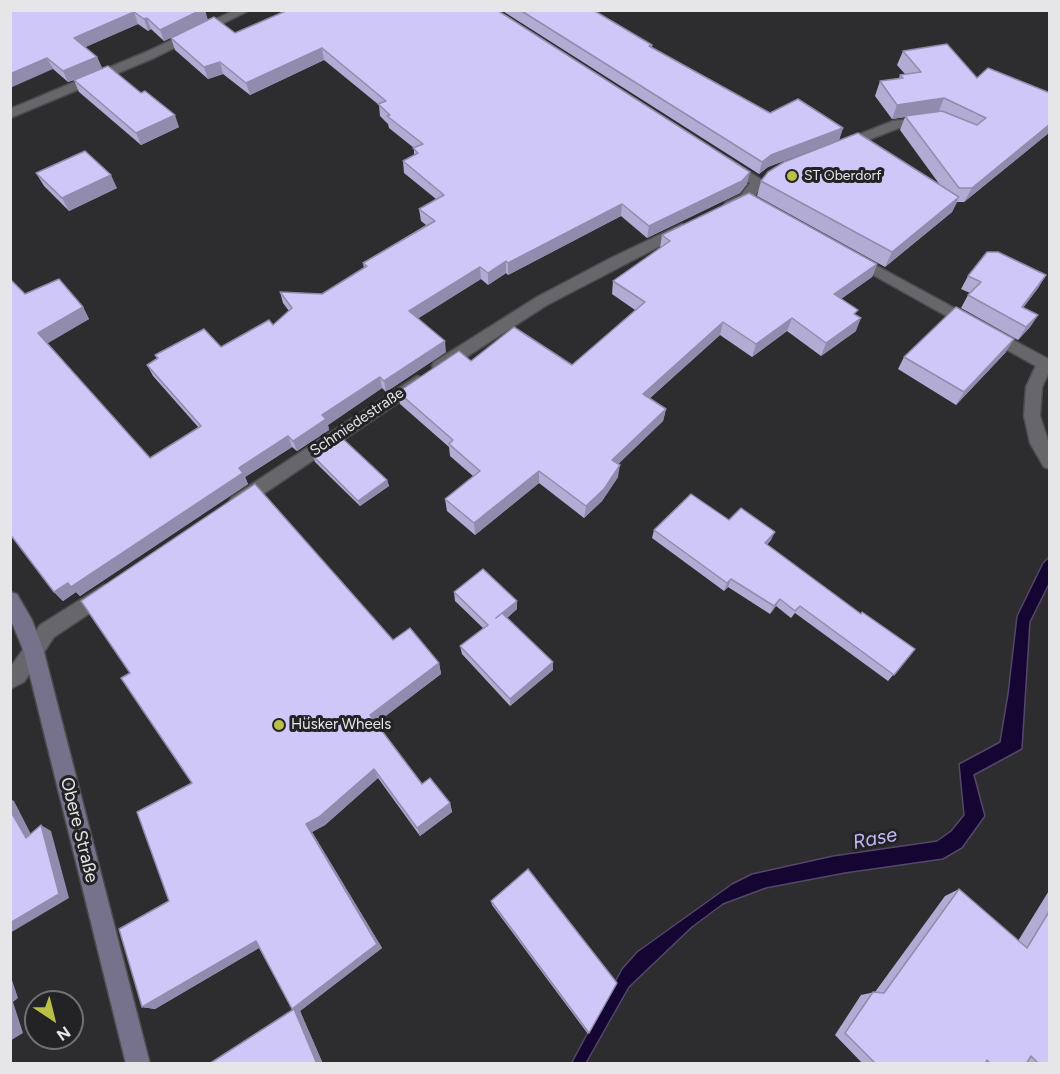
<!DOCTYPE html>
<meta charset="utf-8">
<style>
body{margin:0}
#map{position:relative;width:1060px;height:1074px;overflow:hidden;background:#2d2d30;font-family:Figtree,sans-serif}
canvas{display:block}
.frame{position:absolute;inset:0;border:12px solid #e6e6e8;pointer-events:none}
.north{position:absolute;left:24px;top:990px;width:60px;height:60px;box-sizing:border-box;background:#232326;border:2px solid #717174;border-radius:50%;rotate:145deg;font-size:16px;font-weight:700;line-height:24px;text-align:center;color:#e6e6e8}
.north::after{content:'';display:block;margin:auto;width:21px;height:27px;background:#b9c046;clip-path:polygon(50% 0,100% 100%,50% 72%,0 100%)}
</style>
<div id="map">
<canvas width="1060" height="1074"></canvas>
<div class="frame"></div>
<div class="north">N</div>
</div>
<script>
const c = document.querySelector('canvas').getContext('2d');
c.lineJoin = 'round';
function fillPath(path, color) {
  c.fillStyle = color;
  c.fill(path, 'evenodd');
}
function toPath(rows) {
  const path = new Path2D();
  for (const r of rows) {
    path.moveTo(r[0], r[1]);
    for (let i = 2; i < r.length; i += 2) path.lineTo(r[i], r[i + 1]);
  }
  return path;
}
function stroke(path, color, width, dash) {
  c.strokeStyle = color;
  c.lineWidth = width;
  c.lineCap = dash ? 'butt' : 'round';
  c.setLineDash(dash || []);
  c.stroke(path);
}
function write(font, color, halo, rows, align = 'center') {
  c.font = font + ' Figtree,sans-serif';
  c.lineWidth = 6;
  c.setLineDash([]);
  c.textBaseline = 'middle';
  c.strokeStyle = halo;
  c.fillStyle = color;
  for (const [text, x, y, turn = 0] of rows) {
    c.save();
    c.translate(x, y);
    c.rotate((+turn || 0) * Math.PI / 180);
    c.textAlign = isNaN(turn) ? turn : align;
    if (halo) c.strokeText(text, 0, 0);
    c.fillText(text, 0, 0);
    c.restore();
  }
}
const water = toPath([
 [1049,557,1049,584,1030,622,1022,749,974,775,985,816,962,848,943,859,845,873,766,888,723,904,692,927,629,987,586,1063,571,1064,622,969,637,952,732,884,752,874,833,856,937,841,951,831,964,815,959,764,1000,742,1008,694,1017,616,1043,563,1049,557]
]);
fillPath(water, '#150532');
stroke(water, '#544869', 1.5);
const lane = toPath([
 [927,117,933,121,931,124,899,128,842,150,836,146,837,143,893,121,927,117],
 [1044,359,1050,361,1050,370,1042,387,1040,416,1050,447,1050,469,1044,467,1030,443,1024,416,1026,387,1038,361,1044,359]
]);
const street = toPath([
 [235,10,250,10,154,58,10,118,10,109,146,52,235,10],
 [729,159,765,182,751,201,731,209,724,205,726,202,741,195,750,183,724,166,722,163,724,160,729,159],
 [682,224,689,229,687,232,547,305,446,370,434,370,432,366,434,362,537,297,611,258,682,224],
 [855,254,1050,360,1050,374,850,262,848,259,855,254],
 [417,376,423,378,425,382,423,386,244,507,238,509,232,507,229,502,232,497,417,376],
 [104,585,111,587,113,593,111,599,54,637,24,682,10,689,10,668,40,625,104,585]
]);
const secondary = toPath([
 [10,592,17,594,32,620,44,652,150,1064,126,1064,24,652,10,618,10,592]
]);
stroke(lane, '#4c4b4e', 3);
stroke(street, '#4c4b4e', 3);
stroke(secondary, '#4c4b4e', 3);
fillPath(lane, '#67676b');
fillPath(street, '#67676b');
fillPath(secondary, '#77728b');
fillPath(toPath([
 [10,10,205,10,207,20,235,33,288,10,747,184,740,193,647,238,621,216,508,275,506,273,488,285,481,279,418,318,446,352,386,392,382,388,328,425,329,430,297,451,292,447,245,477,248,484,80,596,76,592,63,601,54,592,25,294,83,307,89,319,47,343,150,458,199,428,153,376,147,365,157,359,155,355,221,347,273,325,289,311,283,303,280,292,322,294,364,268,363,263,426,225,421,221,419,209,436,199,404,173,403,161,414,155,414,148,389,128,388,124,380,116,379,105,324,60,250,95,223,74,208,79,175,50,171,38,181,33,164,41,151,29,148,31,138,24,85,47,97,57,102,68,179,127,141,145,79,92,74,80,68,82,53,69],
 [501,10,593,10,652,45,652,47,770,113,843,128,839,140,768,167,759,174],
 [903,51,977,78,1050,93,1050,132,964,202,957,202,952,212,885,267,757,196,761,181,940,185,900,130,905,117,892,119,875,96,880,81,899,78,900,75,905,74,897,65],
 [36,173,117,188,69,211,44,186],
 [662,235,877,264,872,277,841,299,856,315,856,331,821,356,787,331,752,357,720,335,650,398,666,409,663,421,618,464,618,477,602,501,584,518,539,483,475,535,447,511,445,499,473,476,450,456,449,447,400,404,398,392,471,361,572,365,635,310,612,294,613,281,660,248],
 [1046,275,1038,288,1023,308,1038,315,1030,327,1018,340,961,308,968,295,970,293,961,289,968,276],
 [1006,352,956,405,898,369,904,357],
 [313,456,387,480,389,486,360,506,315,462],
 [729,520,771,540,767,545,861,614,915,649,888,681,795,613,791,618,776,606,770,614,728,587,724,591,652,538,654,530],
 [454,592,517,601,517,609,507,618,553,670,510,706,462,654,460,646,483,628,455,601],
 [393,640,439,663,441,674,376,723,422,784,450,803,452,812,420,836,378,778,325,825,312,832,382,948,300,1011,323,1064,209,1064,294,1009,292,1009,259,948,155,1009,142,1007,169,901,192,783],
 [959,889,1018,941,1050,889,1050,1064,863,1064,835,1035,861,995,875,992,945,896],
 [491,901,589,1033,588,1034,492,905]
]), '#b2abd4');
fillPath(toPath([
 [201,10,205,10,208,20,164,41,160,30],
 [134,12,138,24,79,50,74,38],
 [147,18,151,29,148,31,144,19],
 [322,48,324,60,250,95,246,83],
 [97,57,102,68,68,82,63,71],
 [47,58,53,69,10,88,10,74],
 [220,62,223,74,208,79,204,67],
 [944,98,938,113,905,116,905,117,892,119,897,105],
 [175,115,179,127,141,145,136,133],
 [1050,124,1050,132,964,202,972,188],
 [843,128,839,140,768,167,759,174,762,162,771,155],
 [750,172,747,184,740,193,647,238,649,226],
 [111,175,117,188,69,211,62,198],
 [959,197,952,212,885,267,892,252],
 [622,204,621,216,508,275,508,263],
 [506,261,506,273,488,285,488,273],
 [877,264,872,277,829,307,834,294],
 [480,267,481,279,411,323,409,311],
 [1046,275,1038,288,1013,320,1022,307],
 [83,307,89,319,45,345,38,333],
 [1038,315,1030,327,1018,340,1026,327],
 [792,318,787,331,752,357,756,344],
 [861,318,856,331,821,356,826,343],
 [723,322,720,335,641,406,643,394],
 [1014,339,1006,352,956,405,964,392],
 [445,341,446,352,386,392,384,381],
 [380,377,382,388,328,425,329,430,297,451,293,441,322,415],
 [666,409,663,421,610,472,612,460],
 [288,436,292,447,245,477,248,484,80,596,76,592,63,601,54,592,239,468],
 [620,465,618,477,602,501,584,518,586,506],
 [539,471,539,483,475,535,474,523],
 [387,480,389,486,360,506,358,501],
 [775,532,771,540,761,551,765,543],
 [731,579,728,587,724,591,727,583],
 [780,599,776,606,770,614,774,606],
 [517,601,517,609,497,627,496,618],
 [553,662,553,670,510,706,510,699],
 [439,663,441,674,374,725,370,715],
 [374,769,378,778,325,825,312,832,382,948,300,1011,323,1064,317,1064,294,1009,292,1009,306,824],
 [10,799,14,801,36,844,26,838,10,810],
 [450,803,452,812,420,836,417,828],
 [41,825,51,831,69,898,10,933,10,923],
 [256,941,264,945,155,1009,142,1007],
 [10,974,18,998,13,1002,23,1033,10,1041]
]), '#918bad');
const building = toPath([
 [10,10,201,10,160,30,147,18,144,19,134,12,74,38,97,57,63,71,47,58,10,74,10,10],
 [288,10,497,10,750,172,742,181,649,226,622,204,508,263,506,261,488,273,480,267,409,311,445,341,384,381,380,377,322,415,326,419,293,441,288,436,239,468,243,473,71,587,68,583,54,592,10,534,10,279,25,294,59,279,83,307,38,333,150,458,201,426,147,365,158,358,155,355,204,329,221,347,269,320,273,325,292,308,280,292,322,294,367,266,363,263,435,221,419,209,444,195,403,161,418,153,413,148,423,144,387,116,390,115,378,104,386,101,322,48,246,83,220,62,204,67,171,38,214,17,235,33,288,10],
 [520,10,593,10,652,45,649,46,770,113,798,99,843,128,771,155,762,162,520,10],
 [947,44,977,78,988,68,1050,93,1050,124,972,188,959,188,905,116,942,111,977,125,986,118,944,98,897,105,880,81,903,78,900,75,921,72,903,51,947,44],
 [108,66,141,93,145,91,175,115,136,133,74,80,108,66],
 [858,133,959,197,892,252,761,181,768,172,784,162,858,133],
 [85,151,111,175,62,198,36,173,85,151],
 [749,193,877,264,834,294,858,310,854,314,861,318,826,343,792,318,756,344,723,322,643,394,666,409,612,460,620,465,604,489,586,506,539,471,474,523,445,499,480,471,449,444,453,440,398,392,459,351,471,361,514,327,572,365,645,302,613,281,670,241,662,235,749,193],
 [987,252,998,252,1046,275,1022,307,1038,315,1026,327,968,295,981,282,968,276,987,252],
 [956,307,1014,339,964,392,904,357,956,307],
 [341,437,387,480,358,501,313,456,341,437],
 [255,484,393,640,410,628,439,663,370,715,422,784,430,778,450,803,417,828,374,769,319,817,306,824,377,944,292,1009,256,941,142,1007,119,929,169,901,137,812,192,783,121,678,130,673,81,601,255,484],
 [691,494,729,520,741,508,775,532,765,543,861,614,862,612,915,649,894,675,800,606,795,611,780,599,774,606,731,579,727,583,654,530,691,494],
 [483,569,517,601,496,618,502,613,553,662,510,699,460,646,488,625,454,592,483,569],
 [10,810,26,838,41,825,59,894,10,923,10,810],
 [528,869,617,983,589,1033,491,901,528,869],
 [959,889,1027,948,1050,910,1050,1064,1039,1064,1031,1056,1026,1064,991,1064,987,1060,985,1064,876,1064,845,1033,873,992,884,993,959,889],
 [294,1009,317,1064,209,1064,294,1009]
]);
fillPath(building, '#cfc7f7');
stroke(building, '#918bad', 1.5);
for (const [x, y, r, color] of [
 [792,176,6,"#b9c046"],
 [279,725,6,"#b9c046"]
]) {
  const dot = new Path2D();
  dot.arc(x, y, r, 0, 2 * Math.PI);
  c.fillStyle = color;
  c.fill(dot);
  stroke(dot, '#232326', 2);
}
write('14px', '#e6e6e8', '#232326', [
 ["ST Oberdorf",804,176]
], 'left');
write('15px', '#e6e6e8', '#232326', [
 ["Schmiedestraße",357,422,-34]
]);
write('15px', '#e6e6e8', '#232326', [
 ["Hüsker Wheels",291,725]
], 'left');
write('18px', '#e6e6e8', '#232326', [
 ["Obere Straße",79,830,76]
]);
write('italic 20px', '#c5b9fa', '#232326', [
 ["Rase",875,839,-11]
]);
</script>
